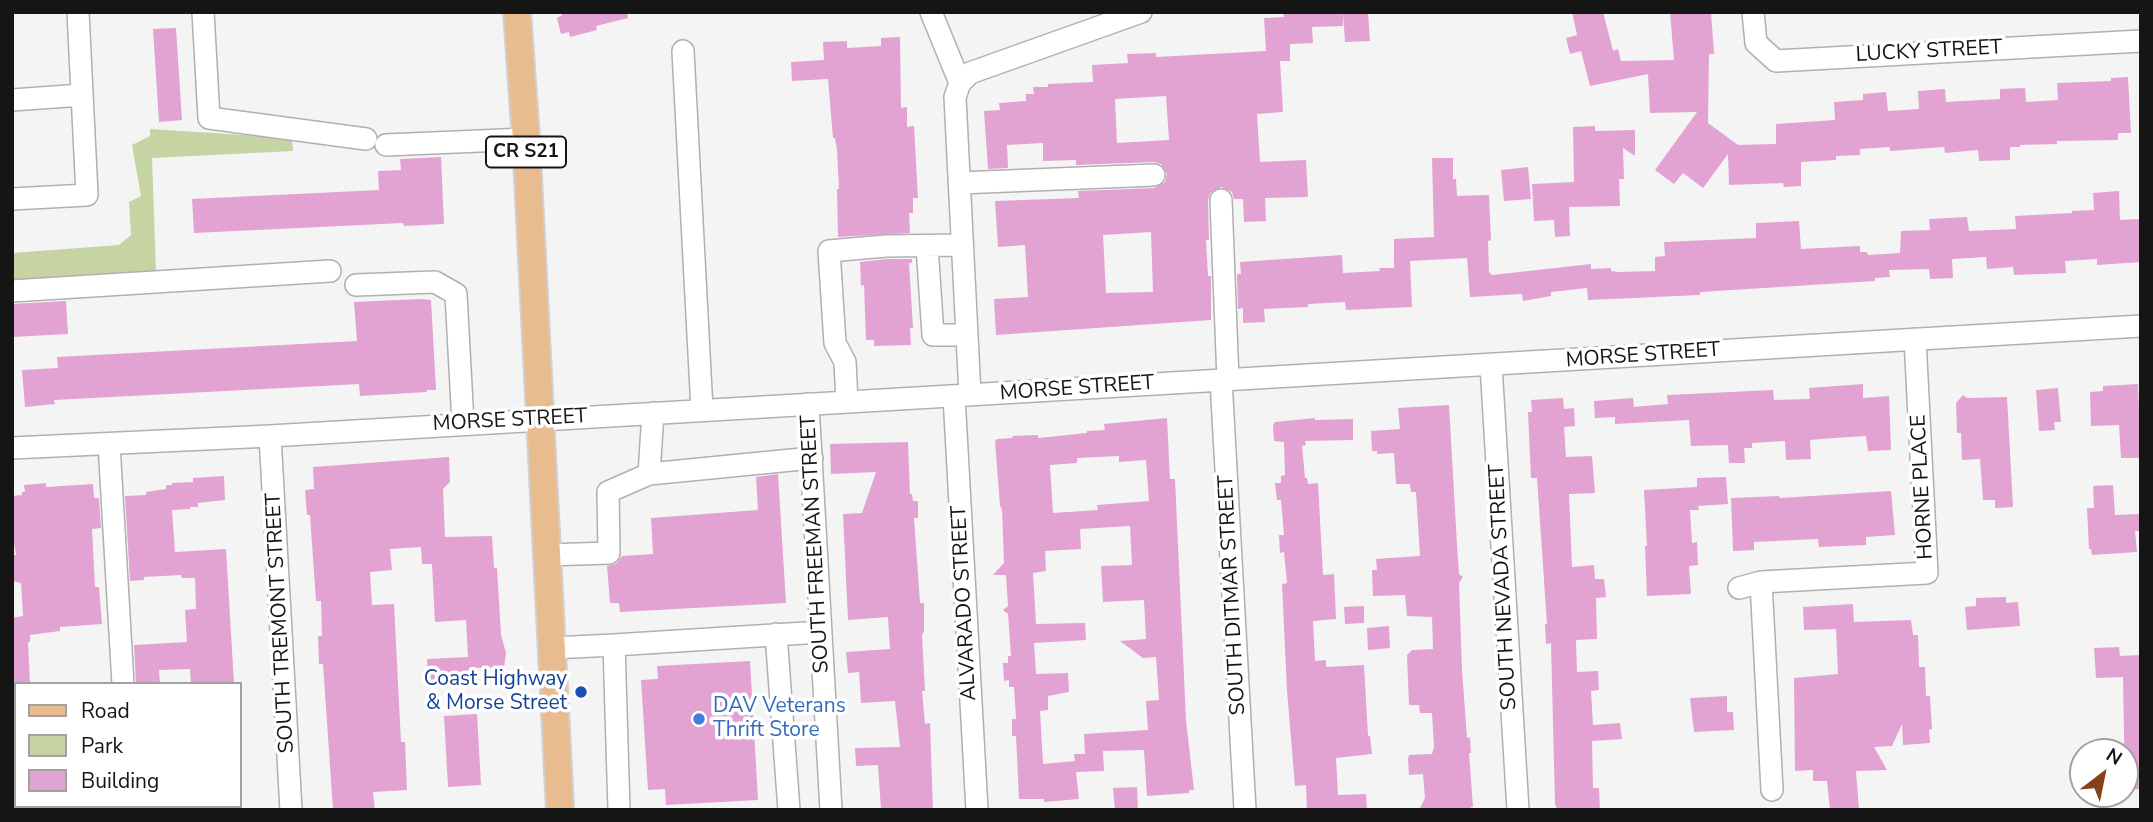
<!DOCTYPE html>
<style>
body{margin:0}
#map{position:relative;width:2153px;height:822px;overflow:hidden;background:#f4f4f5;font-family:"Nunito Sans",sans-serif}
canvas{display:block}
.frame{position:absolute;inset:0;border:14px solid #151515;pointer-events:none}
.legend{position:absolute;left:14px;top:682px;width:228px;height:126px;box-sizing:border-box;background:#fff;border:2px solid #a1a1a1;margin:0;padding:9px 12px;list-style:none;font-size:21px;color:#151515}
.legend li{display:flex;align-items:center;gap:14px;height:35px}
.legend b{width:35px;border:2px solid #a1a1a1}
.north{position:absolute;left:2069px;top:738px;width:70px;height:70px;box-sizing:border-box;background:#fff;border:2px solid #a1a1a1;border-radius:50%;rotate:32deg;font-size:19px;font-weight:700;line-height:28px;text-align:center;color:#151515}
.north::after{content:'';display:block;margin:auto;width:24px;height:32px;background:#864119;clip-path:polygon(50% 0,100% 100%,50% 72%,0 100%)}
</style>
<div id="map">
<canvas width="2153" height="822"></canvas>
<div class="frame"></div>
<ul class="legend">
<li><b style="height:9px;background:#e9bc8f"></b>Road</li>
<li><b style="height:19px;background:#c6d3a2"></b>Park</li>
<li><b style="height:19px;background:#e2a3d2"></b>Building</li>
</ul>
<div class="north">N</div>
</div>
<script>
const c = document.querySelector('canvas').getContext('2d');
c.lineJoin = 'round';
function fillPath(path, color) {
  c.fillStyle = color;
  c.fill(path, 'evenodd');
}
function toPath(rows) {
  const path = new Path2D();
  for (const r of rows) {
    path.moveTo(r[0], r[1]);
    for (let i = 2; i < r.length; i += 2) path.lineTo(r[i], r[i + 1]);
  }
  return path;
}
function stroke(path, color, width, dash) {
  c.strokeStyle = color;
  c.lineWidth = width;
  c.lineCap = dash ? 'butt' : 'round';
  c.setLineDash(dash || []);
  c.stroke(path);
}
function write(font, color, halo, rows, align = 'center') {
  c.font = font + ' "Nunito Sans",sans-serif';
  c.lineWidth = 7;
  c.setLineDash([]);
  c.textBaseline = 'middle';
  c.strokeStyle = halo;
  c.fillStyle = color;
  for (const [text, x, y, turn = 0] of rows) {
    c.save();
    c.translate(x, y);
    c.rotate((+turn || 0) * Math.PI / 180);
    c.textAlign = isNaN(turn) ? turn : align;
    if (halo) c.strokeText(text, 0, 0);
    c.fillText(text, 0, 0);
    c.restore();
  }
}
fillPath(toPath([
 [150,129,292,138,293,151,152,158,156,272,12,281,12,253,119,245,131,235,129,202,141,196,132,145,150,136]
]), '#c6d3a2');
fillPath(toPath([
 [562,12,627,12,628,18,596,26,597,30,570,37,569,32,561,34,557,18,562,15],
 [1283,12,1343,12,1343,26,1312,27,1313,43,1290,44,1290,61,1280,61,1283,112,1257,114,1260,162,1306,160,1308,197,1265,198,1266,221,1244,222,1243,199,1234,199,1232,192,1221,187,1210,193,1208,200,1209,240,1206,240,1208,276,1211,276,1211,320,996,335,994,299,1028,297,1025,245,998,247,995,201,1079,198,1078,191,1155,188,1165,182,1167,174,1161,164,1154,162,1076,165,1076,160,1043,161,1043,143,1007,145,1008,168,988,169,984,111,1000,110,999,103,1026,101,1026,94,1034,94,1033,87,1048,87,1048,84,1093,82,1092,65,1128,63,1127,54,1156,53,1156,57,1266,51,1264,18,1284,17],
 [1166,96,1169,140,1117,143,1115,99],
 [1151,232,1153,292,1106,293,1103,235],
 [1343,12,1368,12,1370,41,1345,42],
 [1572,12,1603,12,1613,51,1618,49,1621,61,1674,60,1670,12,1711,12,1714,54,1709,54,1708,123,1738,145,1776,144,1776,124,1835,120,1834,102,1863,100,1863,94,1886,92,1888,111,1919,109,1918,91,1945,89,1946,102,2000,99,2000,89,2025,88,2026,102,2058,100,2057,83,2111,81,2111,78,2128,77,2131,133,2118,133,2118,140,2057,141,2057,144,2020,145,2020,147,2010,147,2010,160,1979,161,1978,150,1945,153,1944,147,1890,151,1890,147,1860,149,1860,155,1836,156,1836,160,1801,162,1801,186,1784,187,1783,183,1729,185,1728,154,1703,188,1683,173,1674,184,1655,170,1697,112,1650,113,1648,74,1590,86,1581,51,1570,54,1566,38,1577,35],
 [176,28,182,120,159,122,153,29],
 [900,37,901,108,907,107,907,127,914,126,918,198,913,198,913,213,909,213,910,233,838,237,837,189,839,189,837,150,835,138,833,138,828,79,792,81,791,62,824,60,823,42,847,41,847,48,881,46,881,38],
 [1595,126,1595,131,1635,130,1635,156,1623,148,1624,179,1619,179,1620,206,1569,207,1570,236,1555,237,1554,220,1534,221,1532,184,1574,182,1573,127],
 [441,157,444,224,404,226,403,223,194,233,192,199,379,190,378,171,401,170,400,159],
 [1432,158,1453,158,1453,179,1456,179,1457,196,1489,195,1491,240,1488,241,1489,272,1492,275,1591,264,1591,269,1611,268,1611,271,1618,272,1655,271,1655,257,1665,256,1664,242,1756,238,1756,223,1799,221,1801,249,1860,246,1860,252,1867,252,1868,255,1900,253,1901,231,1930,230,1929,219,1967,217,1969,231,2016,229,2015,216,2072,213,2072,211,2094,210,2093,193,2119,191,2120,220,2141,219,2141,262,2097,265,2097,259,2065,261,2066,273,2014,275,2013,267,1987,269,1986,257,1952,259,1953,278,1930,279,1929,269,1889,270,1890,277,1875,278,1875,281,1700,292,1700,295,1588,300,1587,288,1551,292,1551,296,1523,301,1522,294,1470,297,1467,258,1410,261,1412,307,1346,310,1345,302,1308,304,1308,307,1264,309,1265,322,1243,323,1243,308,1238,309,1237,274,1241,274,1240,262,1342,255,1343,273,1380,271,1379,268,1394,268,1394,239,1434,237],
 [1528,167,1531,199,1504,201,1501,170],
 [887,259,912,259,912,263,909,263,913,328,910,328,911,345,874,346,874,340,866,340,864,285,861,286,860,262],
 [422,299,431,300,436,390,427,390,427,392,360,396,359,384,54,400,55,404,25,407,22,370,58,368,57,357,357,341,354,302],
 [66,301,68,334,12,337,12,304],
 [1863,384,1863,398,1889,396,1891,450,1868,451,1866,436,1834,438,1810,440,1811,459,1786,460,1785,441,1752,443,1752,448,1744,448,1745,463,1729,463,1728,445,1691,446,1689,420,1615,424,1615,417,1595,418,1594,401,1633,398,1634,407,1668,404,1667,395,1773,390,1774,400,1810,399,1809,388],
 [2138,384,2141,458,2121,458,2119,425,2091,426,2090,392,2103,391,2103,386],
 [2058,388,2061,422,2054,422,2055,430,2039,431,2036,390],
 [1963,395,1967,398,2007,397,2013,507,1995,508,1995,500,1983,500,1980,459,1962,460,1961,433,1957,433,1956,403],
 [1563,398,1564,409,1574,408,1575,426,1564,427,1566,457,1592,456,1595,493,1569,494,1572,567,1594,565,1595,579,1604,579,1606,597,1596,598,1597,639,1576,640,1577,672,1598,671,1599,690,1591,691,1593,725,1620,723,1622,739,1592,741,1593,788,1599,788,1600,810,1557,810,1555,804,1551,643,1546,644,1545,624,1547,624,1537,478,1531,478,1528,412,1532,412,1531,400],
 [1449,405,1457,545,1459,574,1463,577,1459,583,1462,670,1467,738,1470,737,1471,753,1469,753,1473,807,1471,807,1471,810,1419,810,1425,798,1423,774,1409,775,1408,759,1409,755,1432,754,1434,747,1432,713,1420,713,1419,705,1409,705,1407,655,1412,650,1433,649,1432,617,1407,616,1405,595,1373,596,1372,570,1377,570,1376,559,1420,556,1416,492,1411,492,1410,484,1396,484,1394,453,1377,454,1377,451,1372,451,1371,431,1400,429,1398,408],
 [1167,418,1170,479,1175,479,1186,720,1194,790,1189,790,1189,793,1147,796,1144,750,1103,751,1104,771,1076,772,1079,799,1044,802,1044,799,1019,799,1016,736,1012,736,1012,719,1016,719,1014,687,1009,687,1009,680,1004,681,1003,663,1008,663,1008,656,1011,656,1008,614,1003,610,1008,606,1006,575,993,575,1004,563,1002,509,1000,506,995,441,997,439,1013,438,1012,436,1038,435,1038,438,1087,433,1087,431,1105,430,1104,424],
 [1119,456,1119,462,1146,460,1149,501,1097,505,1098,510,1053,513,1050,465,1077,463,1077,458],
 [1130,526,1132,565,1101,566,1103,602,1144,600,1146,639,1120,641,1143,658,1156,657,1159,700,1146,701,1148,730,1084,734,1085,754,1074,754,1075,761,1043,764,1040,711,1048,710,1048,696,1069,692,1068,673,1036,674,1034,643,1086,640,1085,623,1036,624,1033,573,1046,571,1045,551,1081,549,1080,529],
 [1315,418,1315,420,1353,419,1353,440,1305,441,1306,445,1302,446,1305,478,1307,478,1308,484,1318,483,1323,575,1334,574,1336,619,1313,621,1315,661,1326,660,1326,667,1364,665,1368,736,1370,736,1372,754,1336,758,1338,795,1366,794,1367,810,1307,810,1306,785,1295,786,1287,691,1282,584,1287,583,1284,552,1280,553,1279,535,1284,535,1281,500,1277,500,1275,483,1281,483,1281,476,1285,475,1284,442,1274,441,1273,425,1275,422],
 [908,442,910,494,912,494,913,501,918,501,918,518,914,518,920,603,924,603,924,631,922,635,925,691,922,691,925,724,930,723,933,810,881,810,878,765,856,766,855,748,900,747,895,701,861,703,859,672,848,673,846,652,890,649,888,617,848,620,843,514,862,513,876,472,831,474,830,444],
 [449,457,450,482,443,489,445,537,492,536,494,568,497,568,501,635,506,653,504,667,477,668,478,677,428,680,427,659,468,657,466,620,435,622,432,564,422,564,421,547,390,549,392,570,370,572,372,605,394,604,401,742,405,742,407,790,373,792,375,810,333,810,323,664,319,664,318,636,322,636,321,601,316,601,310,515,307,515,305,490,314,489,313,467],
 [778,474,786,603,620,612,619,603,610,603,607,566,616,564,622,556,653,554,651,518,758,510,756,477],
 [224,476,225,500,198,503,198,507,190,507,190,509,172,510,175,552,226,549,234,684,191,684,190,669,159,670,160,684,136,684,134,645,187,642,185,610,196,609,195,578,182,578,181,575,144,577,144,580,130,581,125,496,146,495,146,492,166,489,166,485,172,485,172,483,193,482,193,478],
 [1726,477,1728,504,1698,506,1699,510,1690,510,1692,543,1697,542,1698,565,1689,566,1691,594,1647,596,1645,546,1647,546,1644,490,1697,487,1697,478],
 [46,483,46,487,93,484,94,498,99,498,101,528,92,529,95,587,99,587,102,624,60,627,60,631,30,635,30,642,28,642,30,684,12,684,12,618,23,616,21,583,12,581,12,555,16,555,12,531,12,496,22,495,22,492,25,492,24,485],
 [2113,485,2115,515,2140,514,2140,531,2135,531,2137,552,2092,555,2091,549,2089,549,2087,508,2094,508,2093,486],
 [1891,491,1895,535,1866,537,1866,545,1819,547,1818,539,1754,542,1754,550,1733,551,1731,498,1779,496,1780,498],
 [2006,597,2006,603,2018,602,2020,626,1967,630,1965,607,1976,606,1976,598],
 [1853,604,1854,622,1911,620,1913,635,1918,635,1919,667,1925,667,1926,696,1930,696,1932,729,1929,730,1930,743,1903,745,1902,724,1892,746,1874,747,1887,770,1856,771,1859,810,1830,810,1827,781,1813,781,1813,770,1795,771,1794,678,1838,674,1836,629,1804,630,1803,607],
 [1364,606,1364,623,1345,624,1344,607],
 [1389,626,1390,648,1368,650,1367,628],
 [2119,647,2120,656,2141,655,2141,789,2125,790,2123,677,2096,678,2094,648],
 [750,661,758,800,666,805,665,789,648,790,641,680,658,679,657,666],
 [1727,696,1727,712,1733,712,1734,730,1694,732,1690,698],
 [477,714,481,785,448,787,444,716],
 [1137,787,1138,810,1115,810,1113,788]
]), '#e2a3d2');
const minor = toPath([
 [203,12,209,118,366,139],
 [931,12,960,83],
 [1753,12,1756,43,1776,61,2141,41],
 [683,51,702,410],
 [12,100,82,95],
 [386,145,526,139],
 [959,183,1154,175],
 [12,199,87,195,78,12],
 [1221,200,1228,380],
 [927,246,933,335,967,335],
 [356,285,435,282,456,294,463,424],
 [12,291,330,271],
 [1491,365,1518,810],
 [1221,380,1245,810],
 [970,395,955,97,960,83,970,73,1141,12],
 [954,396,977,810],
 [847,402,845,362,835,343,829,251,886,246,962,245],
 [808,404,831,810],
 [270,436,291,810],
 [109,444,123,684],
 [12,448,270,436,2141,326],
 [649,474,653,413],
 [547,555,609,553,608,492,649,474,812,458],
 [1761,582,1772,790],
 [1739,588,1761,582,1927,573,1915,339],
 [776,634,789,810],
 [552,648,614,645],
 [130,806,130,810],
 [619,810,614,645,821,632]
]);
const major = toPath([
 [517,12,526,139,560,810]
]);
stroke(minor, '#b0b0b1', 24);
stroke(major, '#d0d0d0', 30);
stroke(minor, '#fff', 21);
stroke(major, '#e9bc8f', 26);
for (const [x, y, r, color] of [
 [581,692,7,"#1a4fb4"],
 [699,719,7,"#3f7fe0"]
]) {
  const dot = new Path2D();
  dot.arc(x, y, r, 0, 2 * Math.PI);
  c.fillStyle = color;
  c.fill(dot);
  stroke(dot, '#fff', 2.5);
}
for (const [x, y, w] of [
 [526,152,80]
]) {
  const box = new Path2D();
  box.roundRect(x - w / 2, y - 15.5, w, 31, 5);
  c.fillStyle = '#fff';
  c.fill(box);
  stroke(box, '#151515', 2);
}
write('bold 19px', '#151515', null, [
 ["CR S21",526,152]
]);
write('21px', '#151515', '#fff', [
 ["LUCKY STREET",1929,52,-3],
 ["MORSE STREET",1643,356,-4],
 ["MORSE STREET",1077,389,-4],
 ["MORSE STREET",510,421,-3],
 ["HORNE PLACE",1923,487,-93],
 ["SOUTH FREEMAN STREET",816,544,-93],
 ["SOUTH NEVADA STREET",1504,587,-93],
 ["SOUTH DITMAR STREET",1233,595,-93],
 ["ALVARADO STREET",965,603,-93],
 ["SOUTH TREMONT STREET",281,623,-93]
]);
write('21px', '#164399', '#fff', [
 ["Coast Highway",567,680],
 ["& Morse Street",567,704]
], 'right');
write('21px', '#366cbe', '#fff', [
 ["DAV Veterans",713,707],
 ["Thrift Store",713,731]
], 'left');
</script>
